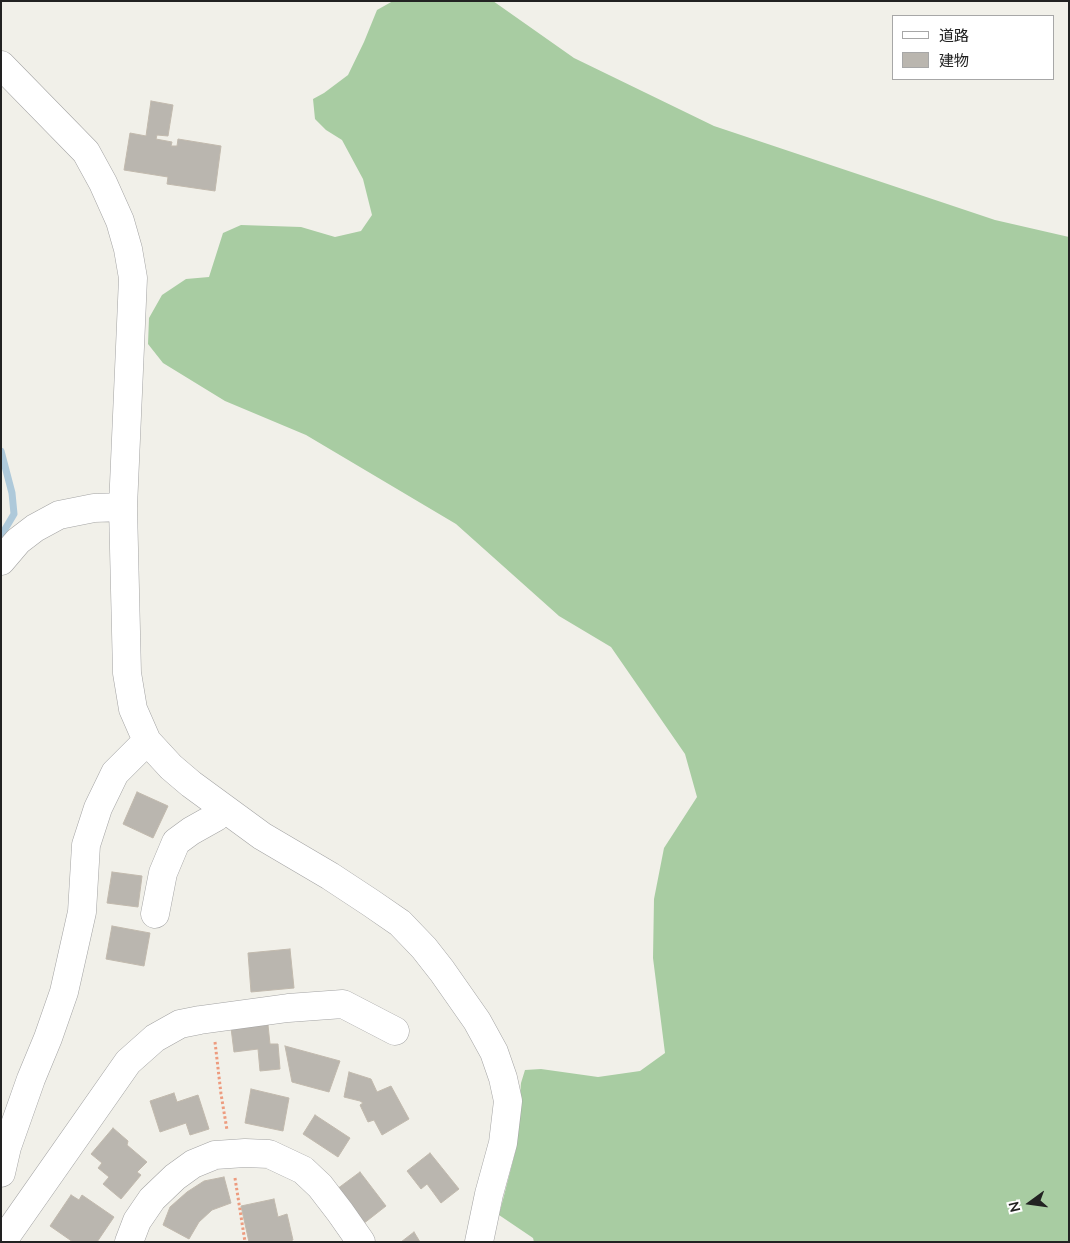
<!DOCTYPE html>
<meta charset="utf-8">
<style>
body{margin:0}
#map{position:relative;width:1070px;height:1243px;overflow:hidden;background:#f1f0e9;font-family:"Nunito Sans","Noto Sans JP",sans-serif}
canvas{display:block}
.frame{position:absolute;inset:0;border:2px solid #222;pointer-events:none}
.legend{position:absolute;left:892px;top:15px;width:162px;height:65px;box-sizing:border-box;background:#fff;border:1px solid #a7a7a7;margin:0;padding:6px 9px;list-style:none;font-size:15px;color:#222}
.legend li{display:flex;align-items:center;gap:10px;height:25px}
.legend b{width:25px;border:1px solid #a7a7a7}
.north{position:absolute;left:1005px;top:1178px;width:50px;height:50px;-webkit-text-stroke:4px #fff;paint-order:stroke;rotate:256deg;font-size:14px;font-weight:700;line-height:20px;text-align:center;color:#222}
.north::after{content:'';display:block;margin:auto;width:18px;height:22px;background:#222;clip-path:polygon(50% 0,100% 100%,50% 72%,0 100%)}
</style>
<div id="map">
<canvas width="1070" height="1243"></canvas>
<div class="frame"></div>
<ul class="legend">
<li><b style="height:6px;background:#fff"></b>道路</li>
<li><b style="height:14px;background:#bab6af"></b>建物</li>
</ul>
<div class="north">N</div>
</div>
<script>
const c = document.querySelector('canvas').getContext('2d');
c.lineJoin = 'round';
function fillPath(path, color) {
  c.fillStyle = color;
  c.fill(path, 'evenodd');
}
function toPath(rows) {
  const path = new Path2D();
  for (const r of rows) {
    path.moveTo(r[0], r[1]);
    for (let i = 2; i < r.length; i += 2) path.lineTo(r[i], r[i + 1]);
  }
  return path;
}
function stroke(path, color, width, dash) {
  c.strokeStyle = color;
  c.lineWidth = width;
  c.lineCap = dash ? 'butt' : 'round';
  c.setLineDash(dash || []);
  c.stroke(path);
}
fillPath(toPath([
 [393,1,493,1,574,58,714,126,995,220,1069,237,1069,1242,534,1242,533,1238,499,1215,516,1149,521,1083,525,1070,541,1069,598,1077,640,1071,665,1053,653,958,654,899,664,848,697,797,685,754,611,647,559,616,456,524,306,435,225,401,163,363,148,344,149,318,162,295,186,279,209,277,223,233,241,225,301,227,335,237,361,231,372,215,363,179,342,140,326,130,315,119,313,99,324,93,348,75,364,42,377,10]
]), '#a8cca2');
stroke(toPath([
 [1,451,12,493,14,514,1,536]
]), '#aec9da', 7);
const building = toPath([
 [151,101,173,105,168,136,157,135,156,139,172,142,171,146,177,146,178,139,221,146,215,191,167,184,168,177,124,170,130,133,146,136,151,101],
 [137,792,168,806,153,838,123,824,137,792],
 [112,872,142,876,138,907,107,903,112,872],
 [112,926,150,933,144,966,106,959,112,926],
 [290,949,294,988,251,992,248,953,290,949],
 [268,1025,270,1044,278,1044,280,1069,260,1071,258,1049,234,1052,231,1028,268,1025],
 [285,1046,340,1061,329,1092,292,1082,285,1046],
 [349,1072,371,1079,377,1092,391,1086,409,1119,382,1135,374,1120,368,1122,360,1105,363,1103,360,1101,344,1097,349,1072],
 [251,1089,289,1098,283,1131,245,1123,251,1089],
 [174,1093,177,1102,198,1095,209,1129,190,1135,186,1123,160,1132,150,1101,174,1093],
 [315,1115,350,1138,338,1157,303,1134,315,1115],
 [113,1128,128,1141,127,1145,147,1162,137,1172,141,1175,121,1199,103,1184,109,1177,98,1168,102,1163,91,1154,113,1128],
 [430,1153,459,1189,441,1203,427,1184,421,1189,407,1171,430,1153],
 [360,1172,386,1206,363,1224,337,1189,360,1172],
 [224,1177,231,1203,212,1210,199,1222,189,1239,163,1225,170,1207,187,1192,204,1181,224,1177],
 [71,1195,79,1200,82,1195,114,1217,97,1242,73,1242,50,1226,71,1195],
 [274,1199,278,1217,287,1214,293,1240,287,1242,249,1242,241,1206,274,1199],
 [414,1232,420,1242,401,1242,414,1232]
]);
fillPath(building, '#bab6af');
stroke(building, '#c1b9ad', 1);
const minor = toPath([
 [1,65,86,152,103,183,120,221,128,249,133,278,123,507,127,673,133,709,147,741,171,767,191,784,262,836,330,876,371,903,400,923,424,948,442,971,477,1021,494,1052,503,1078,508,1101,503,1143,489,1194,479,1242],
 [1,561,18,541,35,528,59,515,94,508,123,507],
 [155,914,163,873,176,842,191,831,216,817,224,809],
 [1,1173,7,1147,31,1079,48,1038,64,992,82,912,86,845,98,808,115,773,147,741],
 [2,1242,128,1062,155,1038,180,1024,200,1020,288,1008,343,1004,395,1031],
 [129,1242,137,1221,152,1199,175,1177,193,1164,215,1155,245,1153,269,1154,303,1170,320,1186,340,1212,361,1242]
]);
stroke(minor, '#a3a3a3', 29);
stroke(toPath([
 [215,1042,221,1094,227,1130],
 [235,1178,245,1242]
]), '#ed9b7e', 3, [2.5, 2.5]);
stroke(minor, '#fff', 28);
</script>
